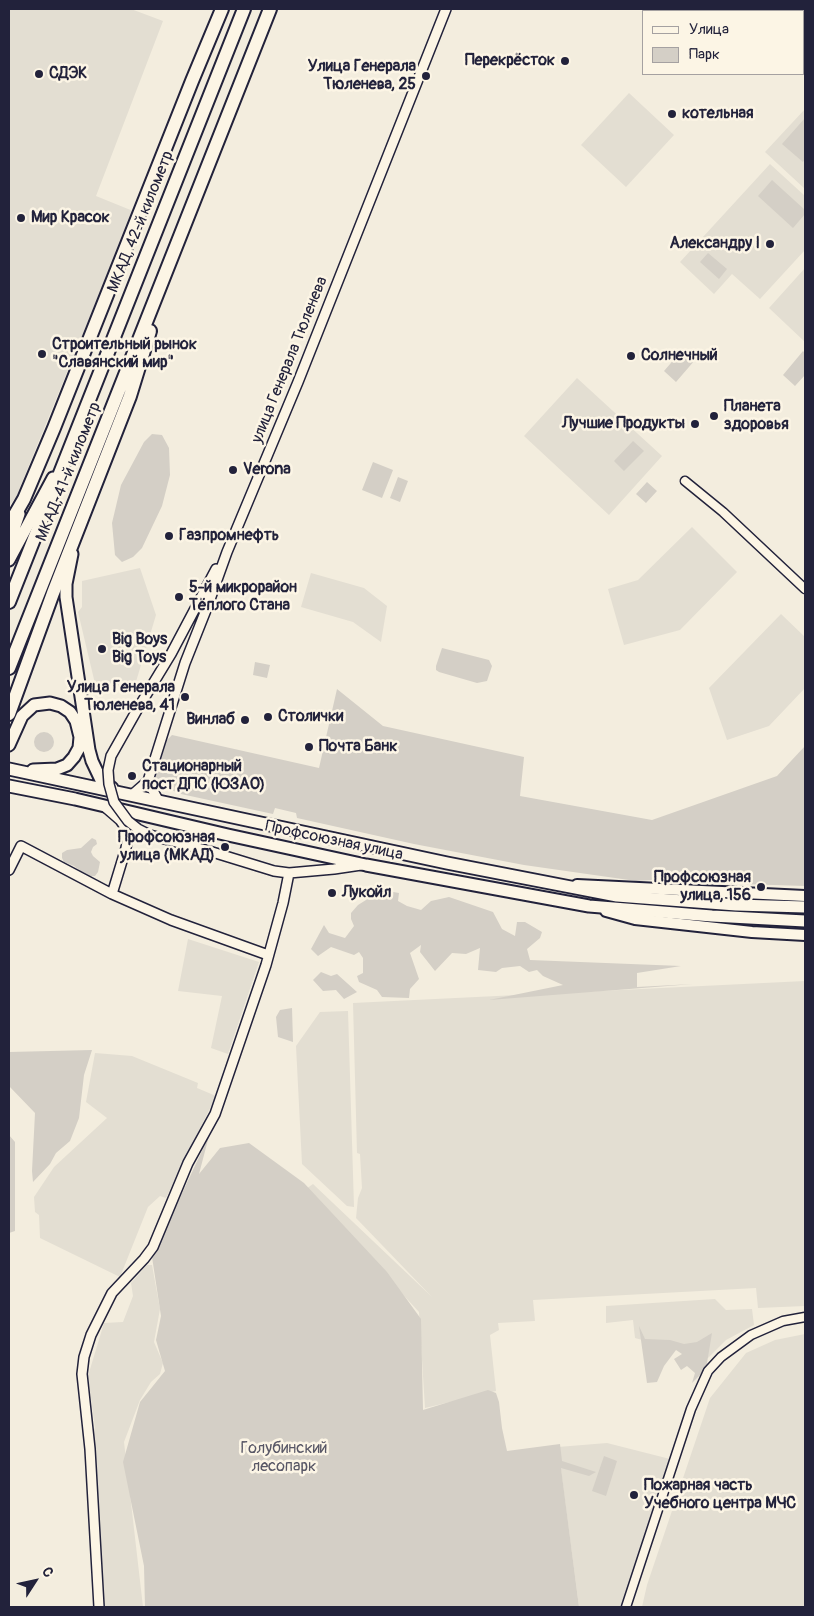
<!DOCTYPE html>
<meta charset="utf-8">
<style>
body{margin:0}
#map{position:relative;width:814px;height:1616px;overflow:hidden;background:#f3edde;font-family:Pangolin,sans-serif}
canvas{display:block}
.frame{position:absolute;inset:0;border:10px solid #22223b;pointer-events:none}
.legend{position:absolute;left:642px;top:10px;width:162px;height:65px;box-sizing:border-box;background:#fcf5e5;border:1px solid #a5a1a1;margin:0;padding:6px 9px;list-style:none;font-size:15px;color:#22223b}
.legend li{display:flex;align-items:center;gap:10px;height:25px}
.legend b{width:25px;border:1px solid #a5a1a1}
.north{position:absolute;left:10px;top:1556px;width:50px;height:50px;-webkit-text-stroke:4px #fcf5e5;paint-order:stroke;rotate:55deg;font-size:14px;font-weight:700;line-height:20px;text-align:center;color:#22223b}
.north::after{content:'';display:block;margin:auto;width:18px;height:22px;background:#22223b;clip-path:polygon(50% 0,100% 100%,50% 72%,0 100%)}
</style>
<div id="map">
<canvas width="814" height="1616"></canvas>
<div class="frame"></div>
<ul class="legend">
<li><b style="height:6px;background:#fcf5e5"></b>Улица</li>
<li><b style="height:14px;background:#d4cfc6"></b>Парк</li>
</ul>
<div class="north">С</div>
</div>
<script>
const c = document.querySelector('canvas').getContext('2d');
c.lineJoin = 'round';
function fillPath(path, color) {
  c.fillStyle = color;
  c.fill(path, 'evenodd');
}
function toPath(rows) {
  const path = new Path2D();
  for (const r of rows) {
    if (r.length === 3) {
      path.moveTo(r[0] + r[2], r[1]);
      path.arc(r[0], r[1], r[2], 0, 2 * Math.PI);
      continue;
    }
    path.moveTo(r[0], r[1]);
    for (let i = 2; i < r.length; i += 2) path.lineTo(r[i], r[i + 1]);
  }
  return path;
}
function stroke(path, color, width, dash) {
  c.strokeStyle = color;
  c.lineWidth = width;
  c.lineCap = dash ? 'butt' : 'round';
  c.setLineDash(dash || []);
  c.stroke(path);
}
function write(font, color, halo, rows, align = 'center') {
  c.font = font + ' Pangolin,sans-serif';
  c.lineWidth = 5;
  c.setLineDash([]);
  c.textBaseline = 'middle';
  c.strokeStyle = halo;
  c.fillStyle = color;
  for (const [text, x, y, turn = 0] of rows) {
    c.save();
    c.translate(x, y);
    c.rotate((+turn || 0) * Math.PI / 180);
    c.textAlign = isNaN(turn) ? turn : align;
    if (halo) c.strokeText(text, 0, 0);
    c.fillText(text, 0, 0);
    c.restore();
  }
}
fillPath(toPath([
 [9,9,131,9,163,21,96,196,133,211,16,497,9,506],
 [629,93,674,135,626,187,581,145],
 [805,109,805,189,765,152],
 [770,164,805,196,805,250,760,299,732,274,714,294,680,262],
 [805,268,805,342,769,308],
 [577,378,662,456,609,515,524,436],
 [692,527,737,572,680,630,624,645,608,589,638,580],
 [140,568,156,615,135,685,97,692,78,612,82,607,82,581],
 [311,573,364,588,387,606,381,642,353,622,301,607],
 [781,614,805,637,805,688,769,726,727,740,709,688],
 [188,939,259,962,228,1054,211,1048,222,996,178,991],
 [805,981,805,1306,758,1308,756,1288,533,1300,535,1321,498,1323,499,1330,490,1335,496,1391,425,1408,419,1312,306,1189,313,1184,432,1297,356,1218,358,1198,362,1188,360,1154,357,1153,353,1003],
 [348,1011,354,1207,347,1206,302,1164,296,1046,320,1012],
 [95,1053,132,1056,198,1083,197,1088,216,1096,166,1198,160,1196,148,1207,120,1277,40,1238,39,1215,35,1212,34,1197,54,1167,107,1118,86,1102],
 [147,1265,152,1265,160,1309,154,1342,163,1363,160,1374,151,1382,140,1400,124,1442,143,1607,102,1607,92,1431,95,1428,88,1376,104,1323,123,1322,133,1296,131,1283],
 [715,1299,726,1310,752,1309,754,1325,726,1340,708,1358,635,1338,633,1320,606,1323,606,1306],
 [805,1334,805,1607,642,1607,647,1585,710,1398,746,1353,775,1340],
 [607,1443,670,1459,622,1607,579,1607,558,1447]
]), '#e3ded2');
fillPath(toPath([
 [805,118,805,159,803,162,782,144],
 [772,180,805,210,805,214,793,228,758,196],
 [708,253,727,269,719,279,700,262],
 [683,349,695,360,676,382,664,371],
 [803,351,805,353,805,375,795,386,783,375],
 [152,434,162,435,169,448,170,475,162,506,142,548,133,557,122,562,115,555,112,523,121,485,144,442],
 [633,441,644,451,624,471,614,461],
 [373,462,393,470,382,498,362,490],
 [398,477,408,481,400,502,390,498],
 [647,482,657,491,646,503,636,494],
 [442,648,489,660,492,666,487,681,477,683,439,672,436,670,436,666],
 [255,662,270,665,267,678,253,675],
 [337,689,383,726,524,757,520,796,652,820,777,776,805,746,805,886,710,883,710,875,654,872,652,880,636,881,524,865,414,844,297,818,296,813,275,808,273,814,181,794,160,785,156,780,156,775,167,740,172,735,319,768],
 [44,742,10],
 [92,838,96,840,97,844,93,847,91,852,93,856,100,862,98,872,95,876,90,876,85,875,74,866,64,862,62,858,62,853,67,850,81,848],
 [370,888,399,893,398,901,407,906,421,910,431,901,449,897,493,912,502,929,515,936,517,922,525,922,542,932,540,938,527,949,530,960,681,966,637,973,637,987,693,984,489,1000,563,985,543,976,537,970,529,972,520,966,502,968,496,972,478,970,480,948,466,954,452,953,435,971,420,952,421,945,410,953,419,979,410,989,409,998,382,997,377,990,359,982,357,976,363,973,363,958,359,952,354,955,331,947,318,956,311,949,324,925,329,933,345,938,354,926,351,919,351,913,358,905,366,900],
 [321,972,331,976,337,974,357,992,344,999,336,990,323,991,313,980],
 [292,1008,293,1042,278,1037,276,1017,280,1010],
 [92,1050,84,1075,79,1118,70,1141,56,1153,50,1164,33,1182,32,1171,35,1113,9,1086,9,1052],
 [9,1135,15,1142,15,1231,9,1233],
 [209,1136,199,1174,220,1148,249,1143,304,1183,387,1272,421,1319,423,1410,488,1390,496,1393,499,1402,502,1428,507,1451,560,1444,562,1461,596,1472,589,1476,561,1468,579,1607,145,1607,144,1566,123,1462,140,1402,165,1371,156,1340,161,1316,152,1257],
 [639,1326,645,1339,670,1340,684,1344,697,1342,712,1333,706,1369,692,1383,695,1373,687,1366,681,1370,674,1359,682,1354,676,1350,664,1366,657,1382,647,1383],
 [604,1456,617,1461,606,1496,592,1491]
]), '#d4cfc6');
const minor = toPath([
 [685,481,723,512,805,589],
 [626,1607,691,1409,708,1371,721,1357,751,1335,783,1321,805,1317]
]);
const tertiary = toPath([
 [137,710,171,654,216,569],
 [148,781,158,800],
 [132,795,148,781,185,663,208,605,227,552,298,382,446,9],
 [105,807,120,820,125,827,128,836,126,848,112,894],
 [209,851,274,871,289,873,334,869,361,865],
 [9,870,21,846,112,894,171,920,268,955],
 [99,1607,90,1449,82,1374,84,1357,91,1335,112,1293,144,1259,153,1247,188,1163,215,1114,266,965,283,903,289,873]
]);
const secondary = toPath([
 [577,885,805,896],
 [606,911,635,919,752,932,805,935]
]);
const primary = toPath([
 [9,543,19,514],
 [72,554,66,584,66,597,89,750,92,761,101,780,112,788],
 [9,560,53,478],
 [9,745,22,716,34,705,50,703,61,706,70,712,76,721,80,737,79,748,74,757,67,765,57,769,33,770],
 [9,769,447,863,617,896,736,905,805,907],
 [9,786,75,799,228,835,366,865,589,906,712,916,805,921]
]);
const trunk = toPath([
 [9,525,24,499,54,428,192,81,222,9],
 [9,602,244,9],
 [9,668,270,9],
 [9,714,53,593,130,396,150,331]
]);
stroke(minor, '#22223b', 11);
stroke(tertiary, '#22223b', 12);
stroke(secondary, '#22223b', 14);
stroke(primary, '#22223b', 15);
stroke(trunk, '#22223b', 16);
stroke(minor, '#fcf5e5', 8);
stroke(tertiary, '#fcf5e5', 9);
stroke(secondary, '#fcf5e5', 10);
stroke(primary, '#fcf5e5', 11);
stroke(trunk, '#fcf5e5', 12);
const tertiaryBridge = toPath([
 [137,710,111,756,108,770,109,784,114,802,128,821,138,829,150,835,209,851]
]);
stroke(tertiaryBridge, '#22223b', 12, []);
stroke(tertiaryBridge, '#fcf5e5', 9);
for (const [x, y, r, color] of [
 [565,61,5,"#22223b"],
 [39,74,5,"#22223b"],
 [426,76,5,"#22223b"],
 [672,114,5,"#22223b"],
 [21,218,5,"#22223b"],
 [770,244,5,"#22223b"],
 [42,354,5,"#22223b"],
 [631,356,5,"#22223b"],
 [714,416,5,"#22223b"],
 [695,424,5,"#22223b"],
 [233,470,5,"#22223b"],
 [169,536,5,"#22223b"],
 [179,597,5,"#22223b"],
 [102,649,5,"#22223b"],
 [185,697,5,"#22223b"],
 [268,717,5,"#22223b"],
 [245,720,5,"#22223b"],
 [309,747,5,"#22223b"],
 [132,776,5,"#22223b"],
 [225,847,5,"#22223b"],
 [761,887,5,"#22223b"],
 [332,893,5,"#22223b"],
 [634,1495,5,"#22223b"]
]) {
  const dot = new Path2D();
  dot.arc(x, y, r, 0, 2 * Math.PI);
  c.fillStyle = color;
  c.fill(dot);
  stroke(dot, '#fcf5e5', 2);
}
write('bold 16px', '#22223b', '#fcf5e5', [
 ["Перекрёсток",555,61,"right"],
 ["Улица Генерала",416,67,"right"],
 ["Тюленева, 25",416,85,"right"],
 ["СДЭК",49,74],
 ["котельная",682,114],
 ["Мир Красок",31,218],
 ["Александру I",760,244,"right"],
 ["Строительный рынок",52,345],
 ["\"Славянский мир\"",52,363],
 ["Солнечный",641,356],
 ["Планета",724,407],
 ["здоровья",724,425],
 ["Лучшие Продукты",685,424,"right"],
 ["Verona",243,470],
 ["Газпромнефть",179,536],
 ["5-й микрорайон",189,588],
 ["Тёплого Стана",189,606],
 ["Big Boys",112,640],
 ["Big Toys",112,658],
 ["Улица Генерала",175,688,"right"],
 ["Тюленева, 41",175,706,"right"],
 ["Столички",278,717],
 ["Винлаб",235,720,"right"],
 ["Почта Банк",319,747],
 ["Стационарный",142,767],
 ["пост ДПС (ЮЗАО)",142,785],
 ["Профсоюзная",215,838,"right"],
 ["улица (МКАД)",215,856,"right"],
 ["Профсоюзная",751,878,"right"],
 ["улица, 156",751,896,"right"],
 ["Лукойл",342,893],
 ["Пожарная часть",644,1486],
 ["Учебного центра МЧС",644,1504]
], 'left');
write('16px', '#22223b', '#fcf5e5', [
 ["МКАД, 42-й километр",141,222,-68],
 ["улица Генерала Тюленева",290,360,-68],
 ["МКАД, 41-й километр",69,472,-68],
 ["Профсоюзная улица",334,841,12]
]);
write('16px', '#575665', '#fcf5e5', [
 ["Голубинский",284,1449],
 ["лесопарк",284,1467]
]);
</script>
